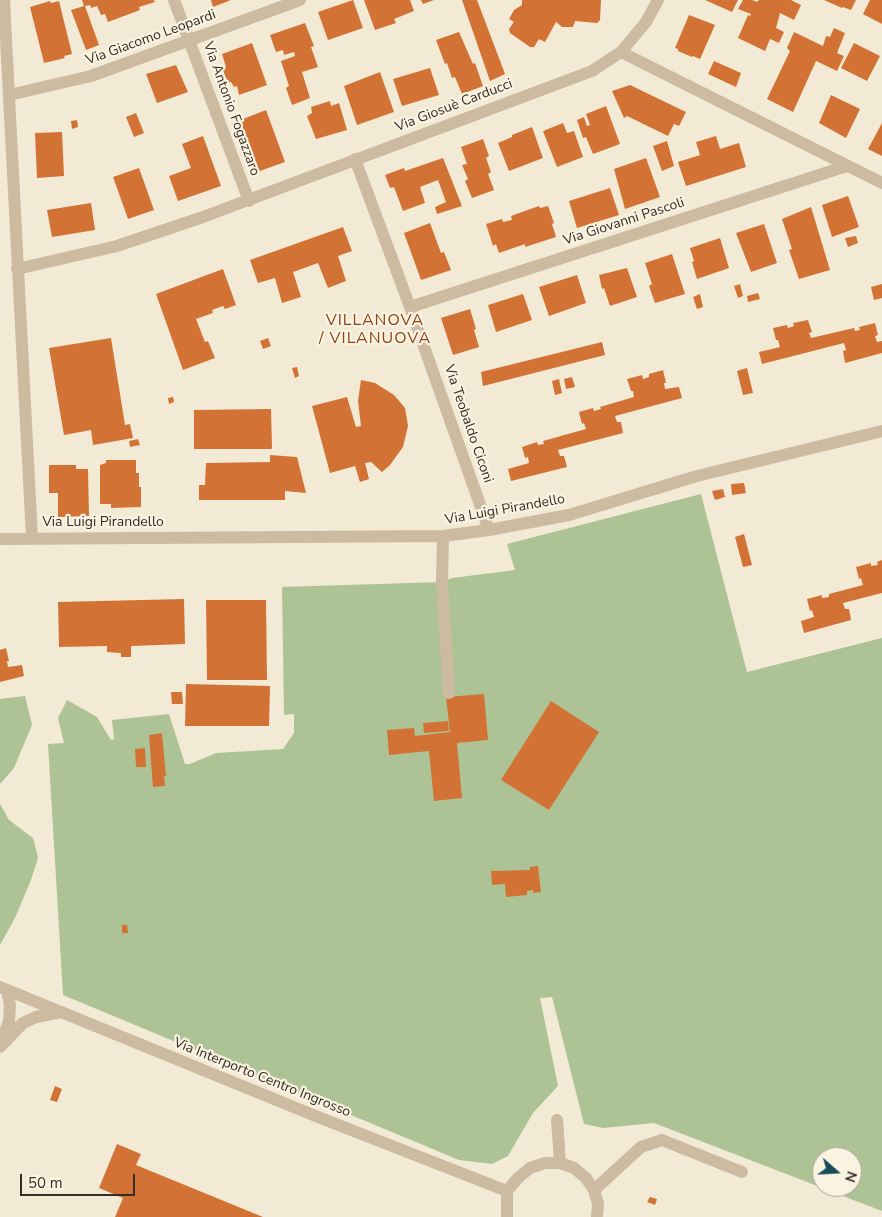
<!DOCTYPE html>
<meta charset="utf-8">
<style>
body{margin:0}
#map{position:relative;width:882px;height:1217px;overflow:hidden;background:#f3ead6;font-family:"Nunito Sans",sans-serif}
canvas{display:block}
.north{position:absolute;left:812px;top:1147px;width:50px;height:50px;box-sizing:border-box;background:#fbf3e2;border:1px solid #aca496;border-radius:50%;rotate:109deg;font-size:14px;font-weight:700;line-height:20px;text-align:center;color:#352d25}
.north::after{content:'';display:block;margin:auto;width:18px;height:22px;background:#174c5a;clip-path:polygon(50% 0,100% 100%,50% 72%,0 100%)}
.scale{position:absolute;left:20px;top:1174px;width:115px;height:22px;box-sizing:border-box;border:2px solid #352d25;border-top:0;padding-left:6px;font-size:15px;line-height:18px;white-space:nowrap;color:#352d25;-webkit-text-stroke:4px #fbf3e2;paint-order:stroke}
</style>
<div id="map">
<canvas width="882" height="1217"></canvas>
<div class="north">N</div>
<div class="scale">50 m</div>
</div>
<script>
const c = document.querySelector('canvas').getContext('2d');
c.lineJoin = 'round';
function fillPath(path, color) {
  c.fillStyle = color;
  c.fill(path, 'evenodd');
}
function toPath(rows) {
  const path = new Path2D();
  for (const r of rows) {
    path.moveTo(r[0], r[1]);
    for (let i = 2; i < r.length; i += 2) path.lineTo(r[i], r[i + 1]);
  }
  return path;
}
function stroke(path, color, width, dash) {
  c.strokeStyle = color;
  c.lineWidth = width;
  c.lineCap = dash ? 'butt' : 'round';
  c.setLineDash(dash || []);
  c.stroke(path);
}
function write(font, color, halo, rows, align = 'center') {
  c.font = font + ' "Nunito Sans",sans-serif';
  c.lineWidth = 4.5;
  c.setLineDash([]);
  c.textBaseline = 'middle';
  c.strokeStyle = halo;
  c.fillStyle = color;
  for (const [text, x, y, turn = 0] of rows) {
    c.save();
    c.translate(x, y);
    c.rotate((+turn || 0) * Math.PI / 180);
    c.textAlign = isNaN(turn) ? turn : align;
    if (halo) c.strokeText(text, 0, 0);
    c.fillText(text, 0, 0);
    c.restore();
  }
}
fillPath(toPath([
 [701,494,747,672,882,638,882,1211,654,1123,603,1128,584,1124,552,997,540,998,558,1086,533,1113,508,1156,492,1164,459,1160,63,995,48,744,64,743,58,718,67,700,97,717,111,740,114,739,112,720,169,714,185,764,190,764,216,753,283,749,294,733,294,714,284,715,282,587,442,582,452,578,515,570,507,544],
 [822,1157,852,1157,852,1187,822,1187],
 [25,696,32,725,14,768,0,784,0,699],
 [0,804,9,820,33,838,38,858,31,880,15,918,0,945]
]), '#adc395');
fillPath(toPath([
 [82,0,154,0,155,2,139,7,140,10,108,22,105,14,101,15,97,6,91,8,90,5,85,6,99,45,86,50,71,10,84,6],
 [211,0,231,0,213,7],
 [353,0,363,28,328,40,318,12],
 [364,0,410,0,414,11,394,19,396,23,375,30],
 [421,0,434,0,423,4],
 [462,0,477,0,505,74,490,81],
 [522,0,601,0,600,20,597,23,575,21,573,27,562,27,556,22,545,42,539,39,534,47,530,47,510,33,509,29,514,22,509,19,514,10,522,5],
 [705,0,738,0,732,12],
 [743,0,752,0,757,2,759,0,791,0,801,5,794,20,780,13,776,28,784,32,779,43,770,39,765,51,738,38,748,15,750,16,751,14,738,9],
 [824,0,856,0,851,10,843,7,842,8],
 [870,0,882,0,882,24,863,14],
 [50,1,51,3,59,1,72,54,64,56,65,58,44,63,30,7],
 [689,15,715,25,700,59,693,56,692,57,678,51,678,49,675,48],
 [305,23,314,46,311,47,318,67,302,72,310,98,292,105,286,88,289,86,281,61,295,56,294,52,284,55,283,50,276,52,270,35],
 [834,28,845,33,837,53,844,56,837,71,816,61,793,112,767,99,790,51,787,48,794,32,823,46,826,36,830,37],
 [459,32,473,64,475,63,483,86,462,94,455,77,452,78,447,63,445,64,436,40],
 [252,43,267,85,239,95,237,86,234,87,231,82,228,83,222,68,226,67,222,54],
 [854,43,880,56,867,81,841,68],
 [714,61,741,73,736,87,708,74],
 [176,65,188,92,157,103,146,74],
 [430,68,439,95,402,106,393,79],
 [380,72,394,112,357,125,344,86],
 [630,85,686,112,679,126,674,124,668,136,627,116,624,118,612,91],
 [831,95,860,109,846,138,819,123],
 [330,101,331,106,339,103,347,130,316,139,307,116,312,113,311,107],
 [606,106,620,144,593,154,586,137,583,138,577,120,584,117,587,126,590,125,586,114],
 [266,110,285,162,257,172,238,121],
 [136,113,144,133,134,137,126,117],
 [77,120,78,127,72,129,71,121],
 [563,123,567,133,574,131,583,157,557,167,543,131],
 [882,123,882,156,868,149],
 [532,127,543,158,509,171,498,143,512,137,512,135],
 [62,132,64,176,37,178,35,133],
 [203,136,221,186,178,201,169,176,191,168,182,144],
 [716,136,720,149,739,143,746,167,686,186,678,162,700,155,696,142],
 [483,139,489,156,486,158,491,172,488,174,494,190,472,198,465,181,468,179,462,165,467,164,461,147],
 [667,141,674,166,662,171,653,146],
 [443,158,462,206,437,214,435,207,446,202,438,180,420,187,425,203,403,211,394,187,390,188,385,175,404,168,405,171],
 [646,158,660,197,625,209,614,169],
 [139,168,154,210,128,219,113,177],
 [610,188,619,215,577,228,569,201],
 [848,196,859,227,832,237,822,205],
 [91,203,95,230,52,237,47,210],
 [539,206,540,208,548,206,554,223,552,224,556,237,525,247,525,244,499,253,496,244,493,246,486,224,502,219,503,222,512,220,511,216],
 [811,207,830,270,799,279,789,250,792,249,782,219],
 [430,223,441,253,444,252,451,270,421,280,404,233],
 [764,224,777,263,751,272,736,233],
 [343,227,352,251,338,256,346,281,328,288,318,263,293,272,301,297,282,303,275,278,258,283,250,260],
 [856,236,858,243,848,247,845,238],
 [720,238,729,268,697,279,692,262,694,261,690,248],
 [672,254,685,294,655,303,649,286,652,284,645,263],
 [627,268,637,297,610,306,604,288,602,289,599,275],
 [223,269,236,305,225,309,223,306,212,310,213,313,196,319,205,342,208,341,215,358,183,370,156,294],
 [577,275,586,303,549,316,539,287],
 [740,284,743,296,738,298,734,286],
 [882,284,882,298,874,300,871,287],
 [758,293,760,299,748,302,747,296],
 [523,294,532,320,496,332,488,305],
 [700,294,703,307,697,309,693,297],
 [470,309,476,329,474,330,479,347,453,355,441,318],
 [808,320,812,332,809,333,811,338,854,328,855,331,860,330,859,327,875,323,878,335,875,336,877,342,882,341,882,353,845,363,843,351,846,350,844,343,762,364,759,352,780,347,778,340,776,340,773,328,787,325,788,328,794,326,793,323],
 [111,338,125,425,130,424,133,438,93,445,91,430,64,435,49,348],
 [268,338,271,346,263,349,260,341],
 [602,342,605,355,483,386,481,372],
 [297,367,299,376,295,378,292,368],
 [747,368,753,393,743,395,737,371],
 [663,370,666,383,664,383,665,389,679,387,682,398,615,416,617,422,621,422,623,433,558,450,560,456,564,456,567,467,511,481,508,469,529,463,528,457,525,458,522,447,537,442,538,445,544,444,543,441,586,429,584,423,582,424,579,412,593,408,594,411,601,409,600,407,634,397,633,391,631,391,627,379,642,375,643,379,649,377,649,374],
 [572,377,575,387,566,389,564,379],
 [559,379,562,393,555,395,552,381],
 [361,380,375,383,394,395,405,408,408,426,403,447,390,465,382,472,371,462,365,463,369,479,360,482,355,466,330,473,312,406,347,397,356,427,361,426,358,401],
 [173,397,174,402,169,404,168,398],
 [271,409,272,449,194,449,194,410],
 [138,439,140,445,130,447,129,441],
 [270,455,297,457,306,493,285,491,285,500,199,500,199,485,205,485,206,463,270,462],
 [106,460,136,460,136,473,139,473,139,487,141,487,141,507,111,508,111,504,100,504,100,465,106,463],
 [49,465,76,465,76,469,88,469,89,516,58,517,58,493,49,493],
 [744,483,746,493,732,495,731,484],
 [723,489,725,497,715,500,712,491],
 [744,534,752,565,743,567,735,537],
 [882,560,882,593,843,603,845,609,849,609,851,620,804,633,801,621,814,617,812,610,810,611,807,599,822,595,822,598,829,597,829,594,863,585,861,578,859,579,856,567,871,563,871,566,878,565,877,562],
 [184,599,185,644,131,646,131,657,121,657,121,653,107,652,107,646,59,647,58,602],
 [206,600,266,600,267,680,207,680],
 [6,648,9,661,7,661,8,667,22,665,24,676,0,682,0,650],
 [186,684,270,686,269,726,185,726],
 [171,692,182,692,183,704,172,704],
 [484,694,488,740,457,743,462,798,434,801,429,751,389,755,387,730,414,728,415,736,450,732,446,697],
 [551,701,599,732,549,810,501,780],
 [448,721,449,731,424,733,423,723],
 [162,733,166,776,164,776,165,786,153,787,149,735],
 [145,748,146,767,136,767,135,749],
 [538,866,541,892,533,893,533,890,527,891,527,895,506,897,505,884,492,885,491,871,530,870,530,867],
 [122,925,127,925,128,933,122,933],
 [55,1086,62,1089,57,1102,50,1100],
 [117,1144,141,1154,136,1165,263,1217,115,1217,123,1198,99,1188],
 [650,1197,657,1199,655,1205,647,1202]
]), '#d27335');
stroke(toPath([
 [4,0,32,538],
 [174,0,249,201],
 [621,52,882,183],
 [9,95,91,76,300,0],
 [355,159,410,307,489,530],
 [17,269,117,246,203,217,592,71,621,52,646,22,658,0],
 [410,307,847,166],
 [443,536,442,582,449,693],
 [0,539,443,536,489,530,569,515,697,476,882,431],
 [0,987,318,1117,507,1191],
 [1,1043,9,1021,10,1005,7,990],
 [0,1047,23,1023,36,1017,62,1012],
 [557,1120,560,1163],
 [594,1190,641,1147,662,1140,742,1172],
 [507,1217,507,1191,518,1178,530,1168,545,1163,560,1163,574,1168,586,1178,594,1190,598,1204,597,1217]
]), '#ccbba1', 12);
write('14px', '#352d25', '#fbf3e2', [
 ["Via Giacomo Leopardi",151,38,-20],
 ["Via Giosuè Carducci",454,106,-21],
 ["Via Antonio Fogazzaro",231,109,70],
 ["Via Giovanni Pascoli",624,222,-18],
 ["Via Teobaldo Ciconi",468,424,71],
 ["Via Luigi Pirandello",505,510,-10],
 ["Via Luigi Pirandello",103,523],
 ["Via Interporto Centro Ingrosso",262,1078,22]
]);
c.letterSpacing = '1px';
write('16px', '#8c4416', '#fbf3e2', [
 ["VILLANOVA",375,321],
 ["/ VILANUOVA",375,339]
]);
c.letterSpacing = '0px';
</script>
